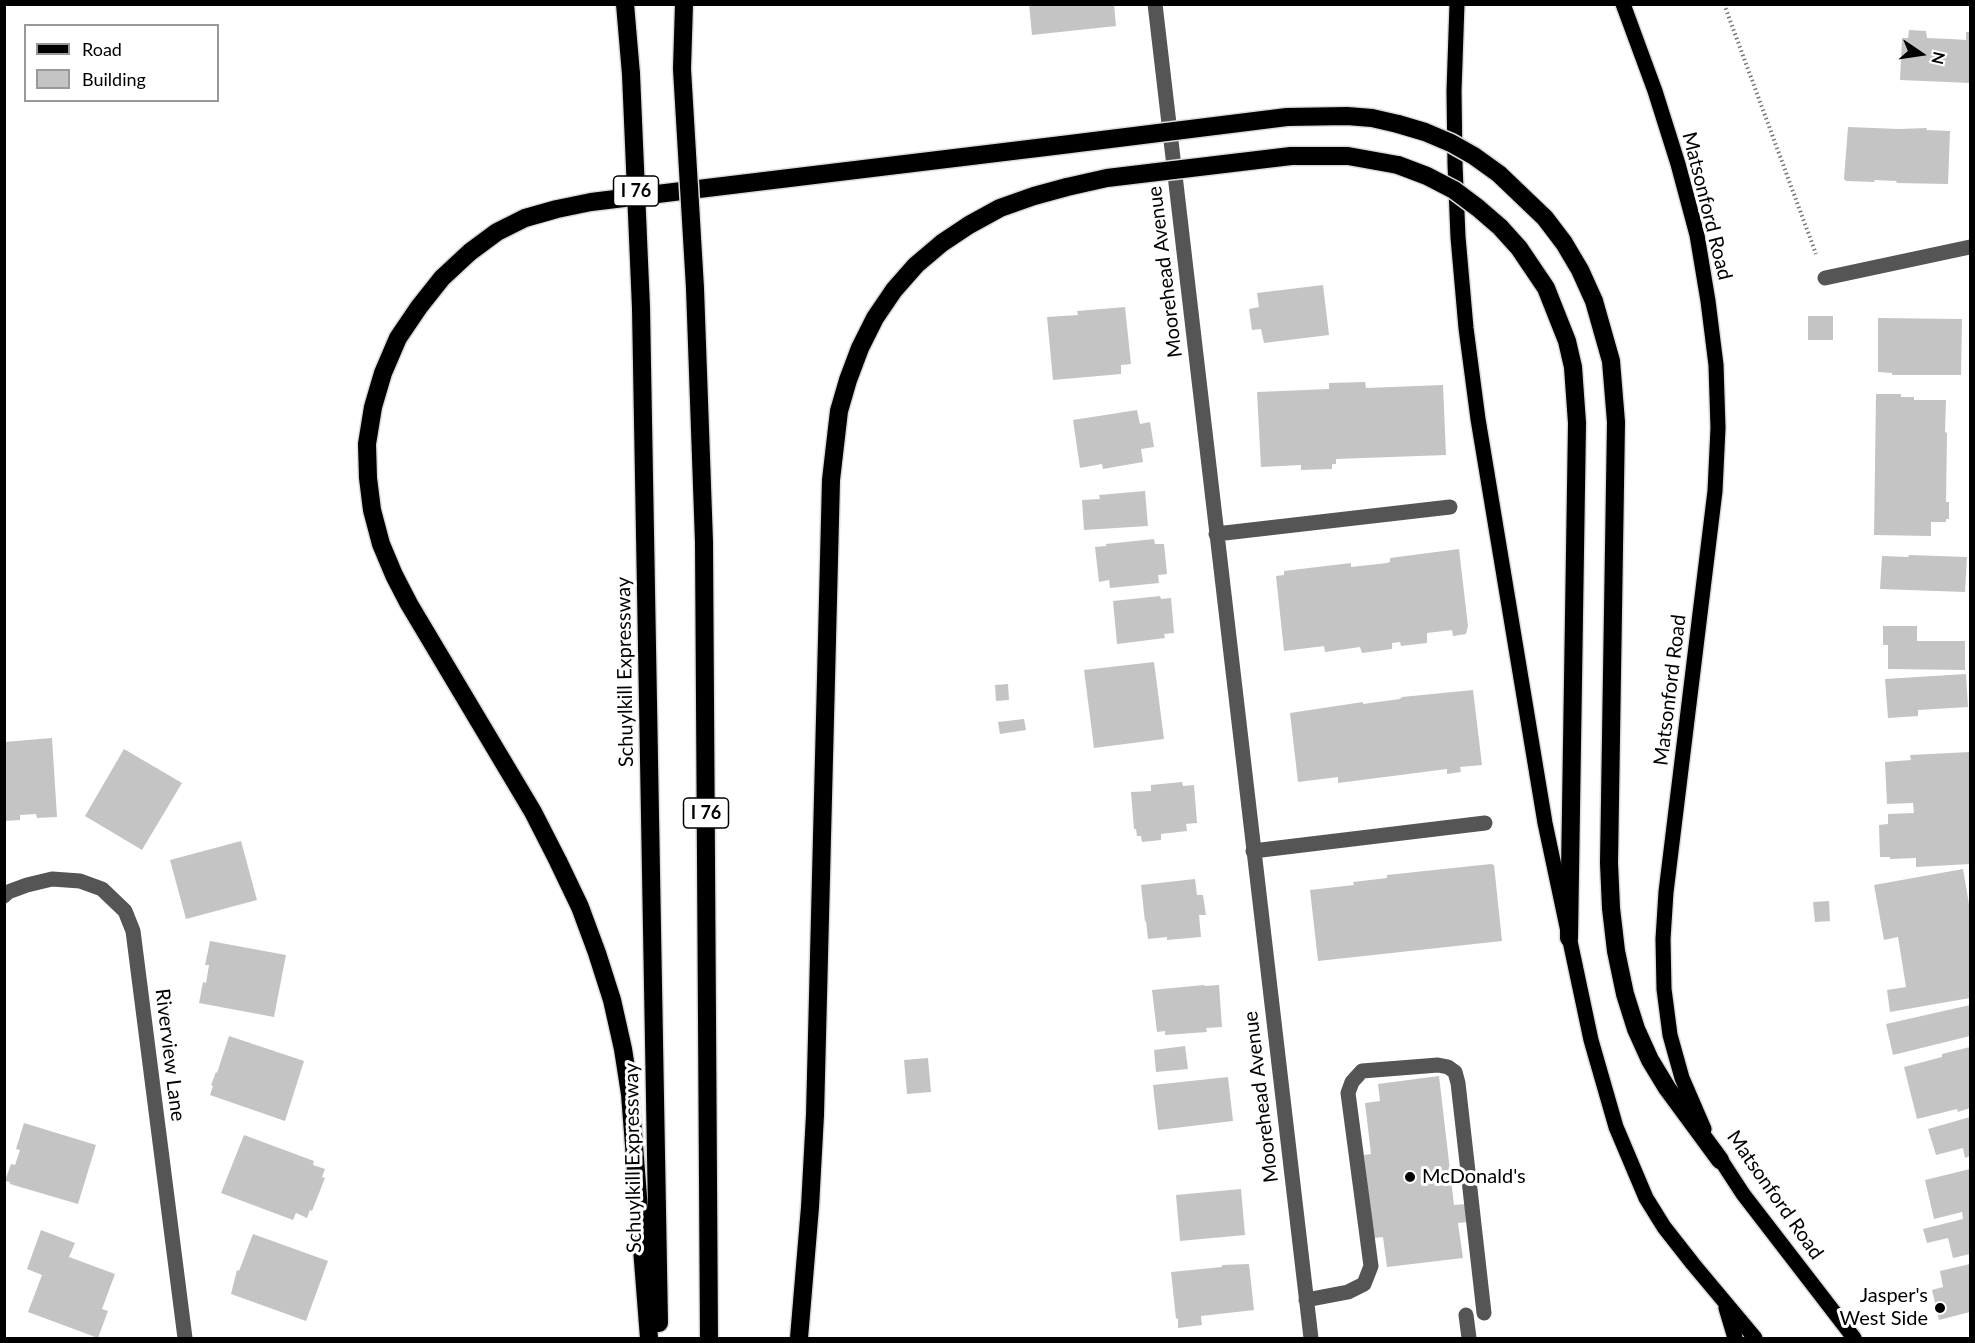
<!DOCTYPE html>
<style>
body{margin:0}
#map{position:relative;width:1975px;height:1343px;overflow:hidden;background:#fff;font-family:Lato,sans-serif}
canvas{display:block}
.frame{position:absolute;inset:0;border:6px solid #000;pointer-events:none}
.legend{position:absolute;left:24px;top:24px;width:195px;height:78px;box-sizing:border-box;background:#fff;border:2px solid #999;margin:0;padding:8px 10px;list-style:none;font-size:18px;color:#000}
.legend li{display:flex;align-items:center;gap:12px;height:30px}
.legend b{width:30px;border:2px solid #999}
.north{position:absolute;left:1891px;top:24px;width:60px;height:60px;-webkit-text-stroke:4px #fff;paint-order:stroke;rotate:103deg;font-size:16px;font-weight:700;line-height:24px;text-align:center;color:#000}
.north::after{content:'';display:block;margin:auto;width:21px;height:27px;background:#000;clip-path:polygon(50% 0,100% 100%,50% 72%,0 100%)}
</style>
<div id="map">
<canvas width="1975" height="1343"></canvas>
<div class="frame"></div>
<ul class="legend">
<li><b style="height:8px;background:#000"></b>Road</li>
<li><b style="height:16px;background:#c4c4c4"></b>Building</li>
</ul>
<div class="north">N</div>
</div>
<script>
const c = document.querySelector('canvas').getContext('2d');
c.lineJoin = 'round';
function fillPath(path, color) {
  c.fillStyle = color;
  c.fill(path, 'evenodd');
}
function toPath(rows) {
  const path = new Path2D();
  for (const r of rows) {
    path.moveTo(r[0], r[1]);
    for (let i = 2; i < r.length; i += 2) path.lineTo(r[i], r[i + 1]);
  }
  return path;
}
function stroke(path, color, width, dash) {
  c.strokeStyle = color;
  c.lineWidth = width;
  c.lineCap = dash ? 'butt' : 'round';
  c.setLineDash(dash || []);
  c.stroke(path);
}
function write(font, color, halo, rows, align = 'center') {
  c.font = font + ' Lato,sans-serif';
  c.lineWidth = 6;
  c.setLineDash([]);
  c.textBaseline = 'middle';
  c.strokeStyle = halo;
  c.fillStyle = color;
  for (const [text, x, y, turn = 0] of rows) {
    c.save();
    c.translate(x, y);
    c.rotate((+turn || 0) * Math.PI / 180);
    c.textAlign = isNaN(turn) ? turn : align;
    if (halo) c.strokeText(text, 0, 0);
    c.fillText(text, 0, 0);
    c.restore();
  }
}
fillPath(toPath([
 [1029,4,1114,4,1116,26,1032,35],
 [1909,30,1926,31,1927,38,1951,39,1966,40,1966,32,1970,32,1970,83,1900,80,1902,38,1908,38],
 [1848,127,1899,129,1927,128,1926,130,1950,131,1948,184,1897,183,1896,181,1874,180,1875,182,1846,181,1844,179],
 [1323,285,1329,335,1264,343,1261,329,1252,330,1249,309,1259,307,1257,293],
 [1125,307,1131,364,1121,365,1121,374,1053,380,1047,317,1078,315,1077,311],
 [1808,316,1833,316,1833,340,1808,340],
 [1878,318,1962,319,1961,375,1892,375,1892,373,1878,372],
 [1365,382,1366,388,1443,385,1446,455,1336,459,1336,464,1332,464,1332,469,1301,470,1301,465,1261,467,1257,392,1329,389,1329,383],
 [1876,394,1901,394,1901,397,1914,397,1914,400,1946,400,1945,432,1947,433,1946,502,1949,502,1949,519,1946,519,1946,522,1931,522,1931,536,1874,535],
 [1137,410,1140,424,1150,422,1154,447,1141,449,1143,462,1103,469,1102,464,1080,468,1073,420],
 [1145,491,1148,526,1084,530,1082,500,1100,499,1099,495],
 [1154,539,1155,544,1164,544,1167,574,1158,575,1159,583,1110,588,1109,580,1099,582,1095,547,1106,546,1106,544],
 [1459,549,1468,626,1466,634,1453,636,1452,630,1427,633,1427,643,1401,646,1400,642,1392,643,1392,649,1362,653,1360,647,1325,652,1324,646,1284,651,1276,576,1284,575,1284,571,1351,563,1351,567,1387,563,1390,562,1390,558],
 [1909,555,1967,557,1965,592,1880,589,1882,556,1908,557],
 [1160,596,1161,599,1171,598,1174,633,1164,634,1165,638,1117,644,1113,601],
 [1883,626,1917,626,1917,641,1965,641,1965,670,1888,669,1888,645,1883,645],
 [1154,662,1164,739,1094,748,1084,670],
 [1966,674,1968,707,1918,710,1918,716,1888,718,1885,679],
 [1008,684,1009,700,996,701,995,685],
 [1473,690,1482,765,1460,767,1461,772,1447,774,1447,769,1338,783,1338,777,1298,782,1290,713,1363,702,1363,704,1400,699,1402,697],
 [1024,719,1026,730,1000,734,998,722],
 [52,738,57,817,37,818,36,814,20,815,20,820,4,821,4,742],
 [124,749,182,783,142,850,85,816],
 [1970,752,1970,864,1916,867,1916,858,1890,859,1890,857,1880,857,1879,825,1888,824,1888,814,1914,813,1913,803,1887,804,1885,762,1911,760,1910,755],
 [1182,782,1183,786,1194,785,1197,823,1186,824,1187,831,1161,834,1161,840,1142,842,1141,836,1137,836,1136,829,1134,829,1131,792,1151,791,1151,785],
 [241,841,257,900,186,919,170,860],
 [1491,864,1494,865,1502,941,1318,961,1310,890,1354,885,1353,882,1387,878,1387,875],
 [1963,869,1970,910,1970,998,1890,1012,1887,990,1906,987,1898,937,1884,940,1874,885],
 [1195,879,1197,895,1203,895,1206,915,1199,915,1201,937,1167,940,1167,937,1148,939,1146,921,1145,922,1141,885],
 [1829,901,1830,921,1815,922,1813,902],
 [210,941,286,955,274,1017,199,1003,203,982,206,983,209,965,205,965],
 [1204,985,1205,986,1219,985,1222,1027,1206,1028,1207,1032,1165,1035,1165,1031,1157,1032,1152,990],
 [1970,1005,1970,1036,1893,1055,1886,1024],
 [229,1036,304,1061,285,1121,210,1095,213,1086,211,1085,216,1072,217,1073],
 [1185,1046,1188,1069,1156,1072,1154,1050],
 [1970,1047,1970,1108,1958,1112,1957,1109,1917,1119,1904,1067,1942,1057,1942,1054],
 [928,1058,931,1092,907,1094,904,1060],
 [1439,1076,1454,1205,1466,1204,1468,1222,1458,1223,1463,1258,1387,1267,1383,1237,1374,1238,1364,1155,1371,1154,1365,1103,1380,1101,1378,1084],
 [1228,1077,1233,1121,1158,1130,1153,1085],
 [1970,1117,1970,1156,1965,1158,1963,1148,1936,1155,1928,1129],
 [24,1123,96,1145,78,1204,10,1184,10,1182,5,1181,11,1164,15,1165,20,1150,16,1149],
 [244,1135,314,1161,313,1165,325,1169,322,1177,325,1178,312,1211,310,1210,307,1218,296,1213,293,1220,221,1193],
 [1970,1169,1970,1254,1953,1258,1948,1238,1927,1243,1923,1229,1963,1219,1962,1212,1934,1219,1925,1180],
 [1241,1189,1245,1235,1180,1241,1176,1195],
 [41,1230,75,1243,69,1257,115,1274,102,1309,108,1311,98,1338,28,1312,42,1275,27,1269],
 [253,1234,328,1261,306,1321,231,1294,237,1270,239,1271],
 [1249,1264,1254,1310,1201,1316,1202,1325,1178,1328,1178,1318,1176,1319,1171,1272,1222,1267,1222,1265],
 [1970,1264,1970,1312,1939,1320,1932,1290,1943,1287,1940,1271]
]), '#c4c4c4');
const major = toPath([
 [1457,4,1454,91,1455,164,1458,237,1466,328,1478,419,1545,823,1591,1040,1616,1127,1646,1198,1664,1227,1693,1264,1755,1338],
 [1623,4,1655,91,1678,164,1697,235,1708,301,1716,365,1718,428,1715,491,1666,892,1663,939,1664,989,1670,1035,1682,1078,1704,1129],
 [1715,1151,1743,1194,1854,1338],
 [1726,1308,1735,1338]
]);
const highway = toPath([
 [625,4,631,74],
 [682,69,684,4],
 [1287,117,1347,116,1372,118,1398,124],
 [1291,156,1348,156,1398,165],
 [1499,174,1545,218,1564,243,1580,270,1594,301,1611,361,1616,422,1609,863,1611,908,1616,951,1625,994,1636,1029,1650,1060,1667,1088,1720,1160],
 [1500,227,1519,248,1546,288,1567,341,1573,367,1577,423,1569,938],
 [695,288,704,542,709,1338],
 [641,308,659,1323],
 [649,1338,630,1094,623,1049,612,1000,597,953,580,907,558,861,533,812,409,604,394,575,381,544,372,510,368,478,367,444,373,407,383,373,398,338,419,307,442,278,470,252,497,232,525,218,557,209,591,202,1062,145],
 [799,1338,810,1207,815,1115,831,480,839,411,848,380,860,348,875,318,894,290,916,265,942,243,969,225,1000,208,1034,196,1067,187]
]);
stroke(major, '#dbdbdb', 18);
stroke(highway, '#dbdbdb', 21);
stroke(toPath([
 [1724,4,1816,254]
]), '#777', 4, [1.5, 3]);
stroke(toPath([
 [1155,4,1311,1338],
 [1825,278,1970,247],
 [1216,534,1450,507],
 [1253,851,1485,823],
 [4,896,8,892,27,885,52,879,80,881,102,889,125,911,133,931,185,1338],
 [1306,1300,1348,1292,1364,1284,1371,1266,1348,1093,1352,1082,1362,1071,1438,1065,1448,1067,1455,1072,1458,1083,1484,1313],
 [1466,1315,1469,1338]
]), '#555', 15);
stroke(major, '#000', 15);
stroke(highway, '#000', 18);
const highwayBridge = toPath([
 [682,69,695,288],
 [631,74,641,308],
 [1398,124,1425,132,1451,143,1474,156,1499,174],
 [1062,145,1287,117],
 [1398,165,1427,176,1454,190,1478,208,1500,227],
 [1067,187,1107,178,1291,156]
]);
stroke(highwayBridge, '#dbdbdb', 21, []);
stroke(highwayBridge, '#000', 18);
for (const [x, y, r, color] of [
 [1410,1177,6,"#000"],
 [1940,1308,6,"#000"]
]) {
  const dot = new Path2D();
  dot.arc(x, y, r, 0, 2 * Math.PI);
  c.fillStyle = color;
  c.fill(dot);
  stroke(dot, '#fff', 2);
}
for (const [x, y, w] of [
 [636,191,45],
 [706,813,45]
]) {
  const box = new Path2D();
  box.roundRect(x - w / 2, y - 15, w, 30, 4.5);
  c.fillStyle = '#fff';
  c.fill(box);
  stroke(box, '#000', 1.5);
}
write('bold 18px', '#000', null, [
 ["I 76",636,191],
 ["I 76",706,813]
]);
write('20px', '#000', '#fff', [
 ["Matsonford Road",1707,206,76],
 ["Moorehead Avenue",1165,272,-97],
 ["Schuylkill Expressway",625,672,-91],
 ["Matsonford Road",1670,690,-83],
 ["Riverview Lane",170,1055,83],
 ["Moorehead Avenue",1261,1097,-97],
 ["Schuylkill Expressway",633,1158,-91],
 ["Matsonford Road",1775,1195,55]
]);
write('20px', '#000', '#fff', [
 ["McDonald's",1422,1177],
 ["Jasper's",1928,1296,"right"],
 ["West Side",1928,1319,"right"]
], 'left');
</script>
